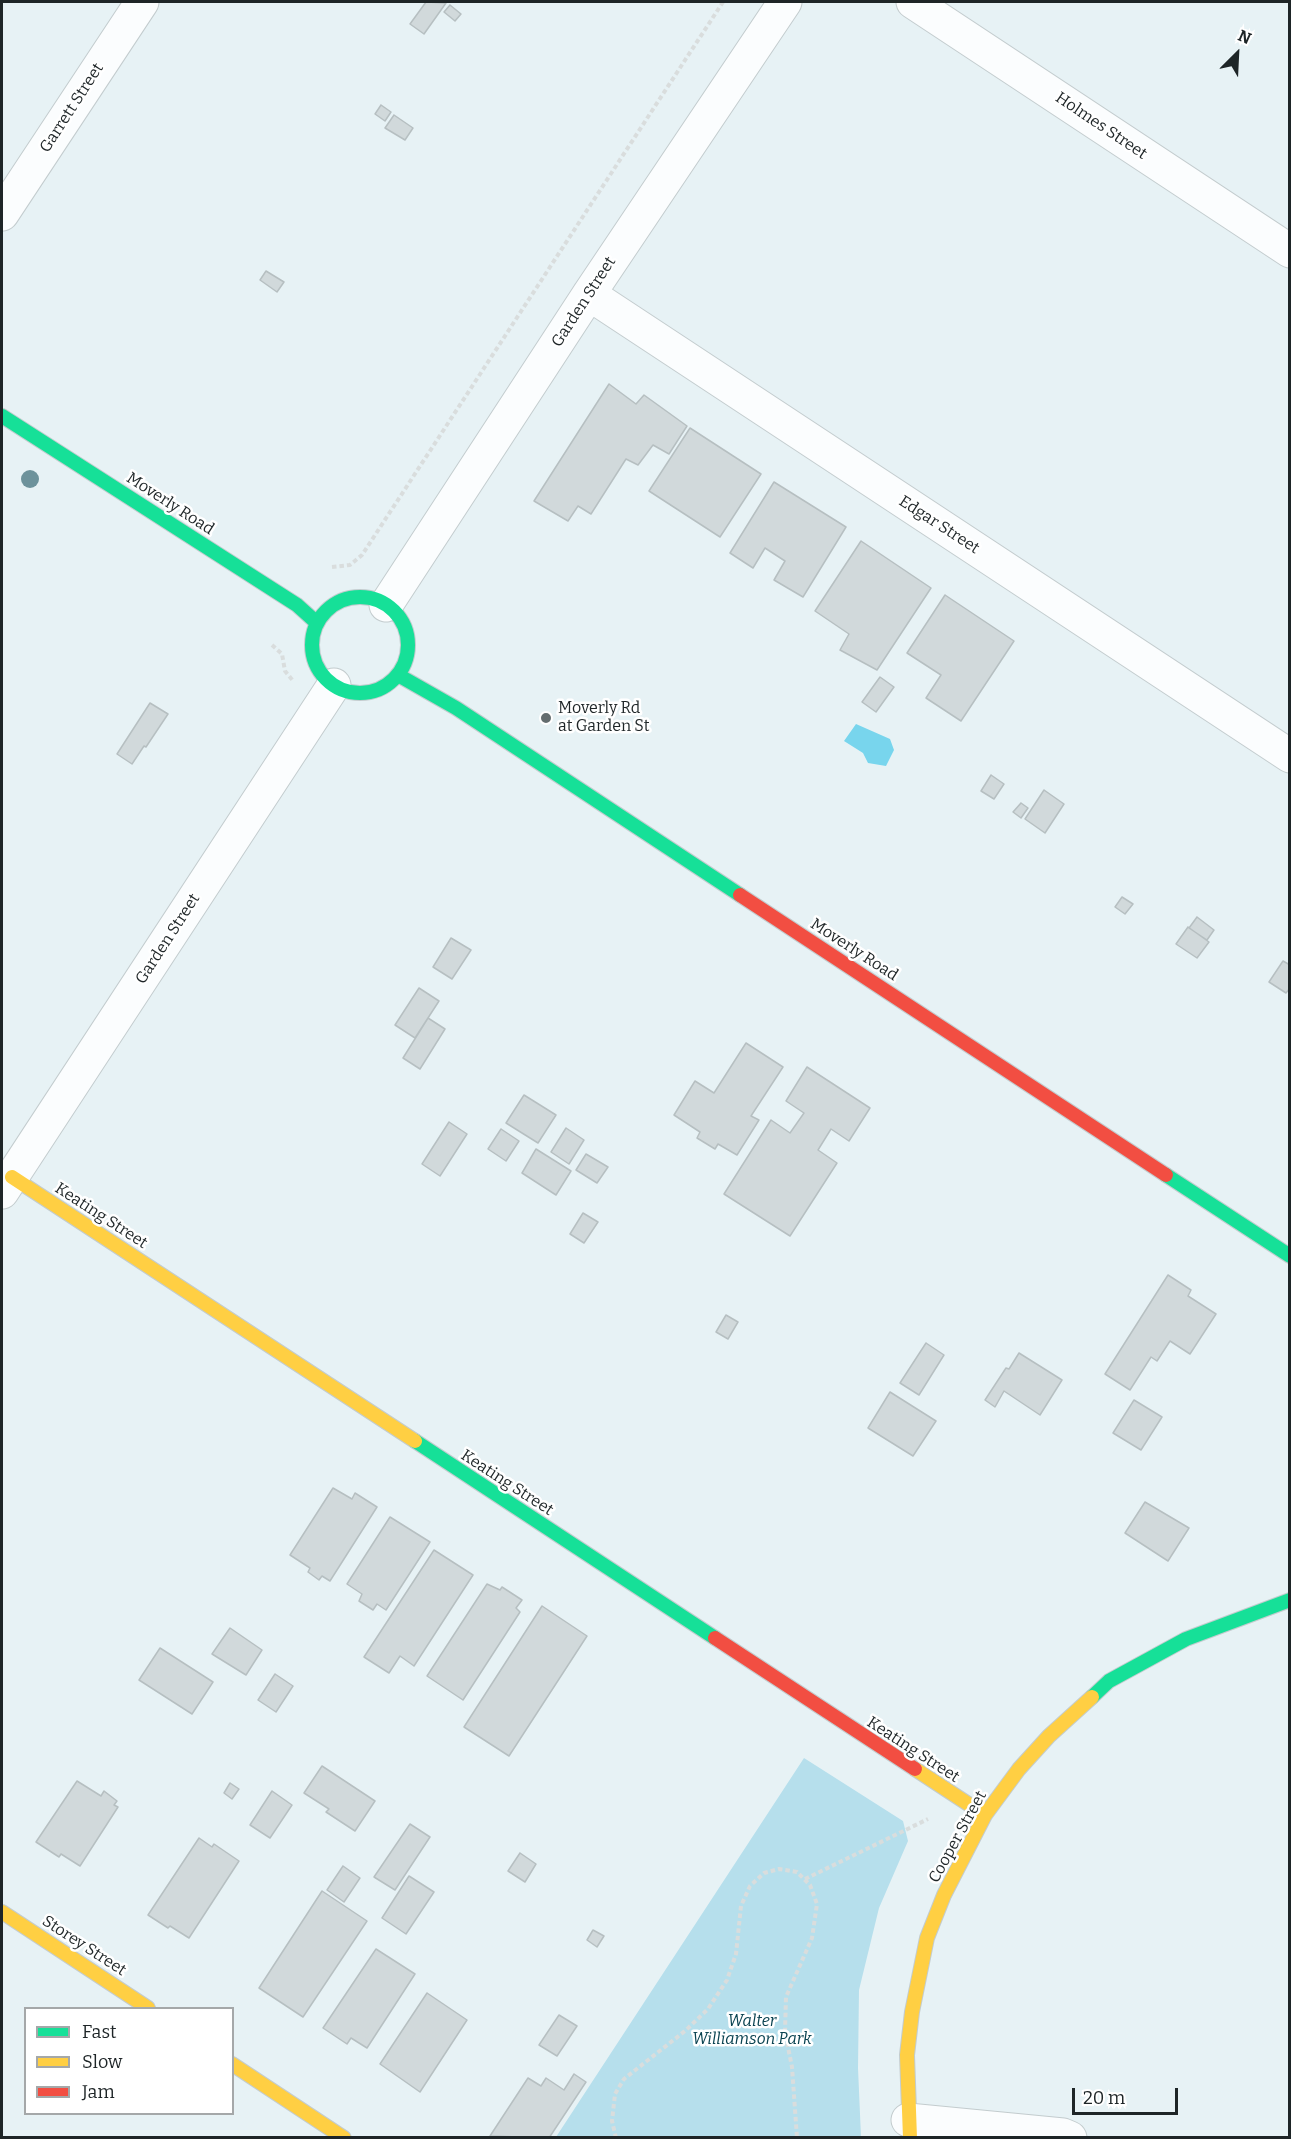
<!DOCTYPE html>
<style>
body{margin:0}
#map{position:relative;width:1291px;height:2139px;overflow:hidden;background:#e7f2f5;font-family:Bitter,serif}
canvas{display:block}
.frame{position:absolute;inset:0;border:3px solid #1e2527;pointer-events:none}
.legend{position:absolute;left:24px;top:2007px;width:210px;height:108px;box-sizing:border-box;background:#fff;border:2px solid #a5a8a9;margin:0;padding:8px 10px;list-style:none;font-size:18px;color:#1e2527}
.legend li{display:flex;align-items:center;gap:12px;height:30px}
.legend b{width:30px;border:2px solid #a5a8a9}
.north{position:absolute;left:1207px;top:24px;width:60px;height:60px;-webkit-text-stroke:4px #fff;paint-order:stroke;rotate:24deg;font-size:16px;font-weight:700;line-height:24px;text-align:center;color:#1e2527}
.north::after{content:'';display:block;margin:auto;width:21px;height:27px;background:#1e2527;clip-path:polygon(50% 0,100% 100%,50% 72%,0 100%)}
.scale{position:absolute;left:1072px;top:2088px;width:106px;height:27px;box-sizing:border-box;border:3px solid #1e2527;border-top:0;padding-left:8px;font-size:18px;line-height:21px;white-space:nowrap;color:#1e2527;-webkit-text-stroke:4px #fff;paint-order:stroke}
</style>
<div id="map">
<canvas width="1291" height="2139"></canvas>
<div class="frame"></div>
<ul class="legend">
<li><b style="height:8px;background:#16e098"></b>Fast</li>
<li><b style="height:8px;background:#ffcf43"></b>Slow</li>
<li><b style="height:8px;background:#f24e42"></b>Jam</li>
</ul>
<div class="north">N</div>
<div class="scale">20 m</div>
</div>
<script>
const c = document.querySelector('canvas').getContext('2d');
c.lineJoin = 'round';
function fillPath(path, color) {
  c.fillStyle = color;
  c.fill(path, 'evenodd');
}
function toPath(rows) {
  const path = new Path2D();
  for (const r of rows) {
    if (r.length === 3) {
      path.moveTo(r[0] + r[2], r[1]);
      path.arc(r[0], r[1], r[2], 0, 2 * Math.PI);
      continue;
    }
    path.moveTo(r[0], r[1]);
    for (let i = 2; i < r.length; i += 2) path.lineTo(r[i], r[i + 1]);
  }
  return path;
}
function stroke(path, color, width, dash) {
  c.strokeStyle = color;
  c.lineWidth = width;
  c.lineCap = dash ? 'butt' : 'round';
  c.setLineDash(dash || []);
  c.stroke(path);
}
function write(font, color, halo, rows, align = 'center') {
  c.font = font + ' Bitter,serif';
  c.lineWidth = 5;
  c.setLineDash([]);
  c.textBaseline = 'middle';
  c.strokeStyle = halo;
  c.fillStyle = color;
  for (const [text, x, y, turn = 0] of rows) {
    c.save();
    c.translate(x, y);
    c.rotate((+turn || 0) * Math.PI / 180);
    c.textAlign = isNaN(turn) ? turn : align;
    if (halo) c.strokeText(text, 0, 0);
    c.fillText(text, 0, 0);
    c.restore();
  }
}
fillPath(toPath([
 [804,1758,903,1821,908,1841,879,1908,859,1990,858,2068,861,2137,556,2137]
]), '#b6dfec');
fillPath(toPath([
 [856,724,890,739,894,750,886,766,868,763,863,753,844,741]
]), '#78d5ed');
const building = toPath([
 [426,2,446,3,424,34,410,24,426,2],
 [450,5,461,14,455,21,444,12,450,5],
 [381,105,391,112,385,121,375,114,381,105],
 [394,115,413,128,405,140,385,128,394,115],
 [266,271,284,282,277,292,260,280,266,271],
 [609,384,636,404,644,395,687,426,669,454,653,445,638,465,626,459,591,514,578,506,568,521,534,501,609,384],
 [690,428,761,474,720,537,649,491,690,428],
 [774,482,846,527,803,597,774,580,785,561,765,548,753,568,730,553,774,482],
 [861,541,931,588,877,670,840,650,849,634,815,611,861,541],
 [945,595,1014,641,961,721,926,698,941,675,907,653,945,595],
 [880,677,894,687,876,712,862,702,880,677],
 [150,703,168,714,146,747,144,746,132,764,117,754,150,703],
 [991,775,1004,784,994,799,981,791,991,775],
 [1044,790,1064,804,1045,833,1025,819,1044,790],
 [1021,803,1028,808,1021,818,1013,812,1021,803],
 [1122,897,1133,904,1125,914,1115,907,1122,897],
 [1197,917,1214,930,1207,940,1189,928,1197,917],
 [1188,927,1209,942,1197,958,1176,944,1188,927],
 [451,938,471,950,452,979,433,967,451,938],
 [1283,961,1290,965,1290,988,1286,993,1269,982,1283,961],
 [419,988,439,1001,415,1038,395,1025,419,988],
 [428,1018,445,1029,420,1069,403,1058,428,1018],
 [746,1043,783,1067,751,1116,759,1120,737,1155,718,1144,715,1149,697,1138,700,1132,674,1115,695,1081,714,1093,746,1043],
 [807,1067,870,1108,849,1141,831,1129,818,1150,837,1163,790,1236,724,1194,771,1120,790,1133,804,1113,786,1101,807,1067],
 [524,1095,556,1115,538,1143,506,1123,524,1095],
 [449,1122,467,1134,440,1176,422,1164,449,1122],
 [566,1128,584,1140,569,1164,551,1152,566,1128],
 [501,1129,519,1141,506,1161,488,1149,501,1129],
 [536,1149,571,1171,556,1195,522,1173,536,1149],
 [586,1154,608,1167,597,1183,576,1170,586,1154],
 [583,1213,598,1222,584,1243,570,1234,583,1213],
 [1168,1275,1191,1290,1188,1296,1216,1314,1190,1354,1170,1341,1157,1361,1151,1357,1130,1390,1105,1374,1168,1275],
 [726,1315,738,1322,728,1339,716,1332,726,1315],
 [926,1343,944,1355,919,1395,900,1383,926,1343],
 [1019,1353,1062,1380,1040,1415,1004,1391,995,1407,985,1400,1006,1368,1009,1369,1019,1353],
 [890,1392,936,1421,913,1456,868,1428,890,1392],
 [1134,1400,1162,1417,1141,1450,1113,1433,1134,1400],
 [333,1488,352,1499,355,1493,377,1507,330,1581,322,1576,319,1580,308,1572,310,1568,290,1555,333,1488],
 [1145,1502,1189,1528,1168,1561,1125,1533,1145,1502],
 [390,1517,430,1542,386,1610,377,1604,373,1610,359,1601,362,1594,347,1584,390,1517],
 [434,1550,473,1575,414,1666,400,1656,389,1673,364,1657,434,1550],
 [487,1584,500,1590,502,1587,522,1600,516,1608,520,1612,463,1700,427,1676,487,1584],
 [542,1606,587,1636,509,1756,464,1727,542,1606],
 [230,1628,262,1650,246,1675,212,1654,230,1628],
 [160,1648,213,1682,192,1714,139,1680,160,1648],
 [275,1674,293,1686,276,1712,258,1700,275,1674],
 [322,1766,375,1801,355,1831,326,1812,329,1809,304,1793,322,1766],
 [77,1781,101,1796,104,1791,117,1801,114,1805,118,1807,80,1866,61,1854,59,1857,36,1842,77,1781],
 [230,1783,239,1789,232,1799,224,1793,230,1783],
 [272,1791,292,1805,270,1838,250,1825,272,1791],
 [410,1824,430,1837,395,1890,374,1877,410,1824],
 [199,1838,212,1847,214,1844,239,1861,189,1938,170,1926,168,1928,148,1915,199,1838],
 [520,1853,536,1864,525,1882,508,1871,520,1853],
 [343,1866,360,1878,344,1902,327,1890,343,1866],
 [409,1876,434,1892,406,1934,382,1918,409,1876],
 [322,1891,367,1921,303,2017,259,1988,322,1891],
 [593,1930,604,1936,597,1947,587,1940,593,1930],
 [376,1949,415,1974,367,2048,351,2038,347,2044,323,2028,376,1949],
 [427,1993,467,2020,420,2092,380,2064,427,1993],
 [559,2015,577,2026,557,2056,539,2045,559,2015],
 [574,2074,586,2082,549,2138,490,2136,528,2078,541,2086,546,2078,564,2090,574,2074]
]);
fillPath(building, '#d1d9db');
stroke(building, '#b6bfc1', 1.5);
const street = toPath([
 [913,2,1290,251],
 [2,214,142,2],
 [589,294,1290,756],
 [386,605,589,294,785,2],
 [2,1192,334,685],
 [908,2120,1063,2135,1070,2138]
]);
const fast = toPath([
 [2,416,297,605,317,623],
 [360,645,48],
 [398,675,456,708,740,895],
 [1166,1175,1290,1256],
 [415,1441,715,1638],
 [1092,1697,1109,1681,1186,1639,1290,1600]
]);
const slow = toPath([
 [12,1177,415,1441],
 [915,1769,985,1815],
 [2,1912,148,2008],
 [232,2064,344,2138],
 [910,2138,907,2055,912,2012,927,1938,944,1895,985,1815,1019,1769,1049,1736,1092,1697]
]);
const jam = toPath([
 [740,895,1166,1175],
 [715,1638,915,1769]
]);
stroke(street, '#c3ccce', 35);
stroke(fast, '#c3ccce', 16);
stroke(slow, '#c3ccce', 16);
stroke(jam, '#c3ccce', 16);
stroke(toPath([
 [332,567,350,565,362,555,723,2],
 [272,645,282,654,285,671,294,682],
 [805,1879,928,1819],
 [616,2138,612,2121,615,2094,624,2079,685,2031,708,2009,727,1980,736,1954,741,1906,750,1886,764,1873,779,1869,797,1872,810,1885,817,1904,812,1938,786,1997,785,2032,792,2067,797,2138]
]), '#d9dddd', 4, [4.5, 3]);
stroke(street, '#fbfdfe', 33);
stroke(fast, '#16e098', 14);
stroke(slow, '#ffcf43', 14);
stroke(jam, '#f24e42', 14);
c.fillStyle = '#6d929b';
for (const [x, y] of [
 [30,479]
]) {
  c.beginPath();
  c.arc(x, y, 9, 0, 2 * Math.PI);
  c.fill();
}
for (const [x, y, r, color] of [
 [546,718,6,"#646d6f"]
]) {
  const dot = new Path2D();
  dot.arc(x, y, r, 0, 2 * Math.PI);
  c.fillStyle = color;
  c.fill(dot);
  stroke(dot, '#fff', 2);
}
write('16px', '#1e2527', '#fff', [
 ["Garrett Street",72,108,-57],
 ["Holmes Street",1101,126,34],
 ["Garden Street",584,302,-57],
 ["Moverly Road",170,504,33],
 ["Edgar Street",939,525,33],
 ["Garden Street",168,939,-57],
 ["Moverly Road",854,950,33],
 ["Keating Street",101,1216,33],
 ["Keating Street",507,1483,33],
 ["Keating Street",913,1750,33],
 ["Cooper Street",958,1837,-61],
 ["Storey Street",84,1946,33]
]);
write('16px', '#1e2527', '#fff', [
 ["Moverly Rd",558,709],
 ["at Garden St",558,727]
], 'left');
write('italic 16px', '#0a4351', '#fff', [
 ["Walter",752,2022],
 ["Williamson Park",752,2040]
]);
</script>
